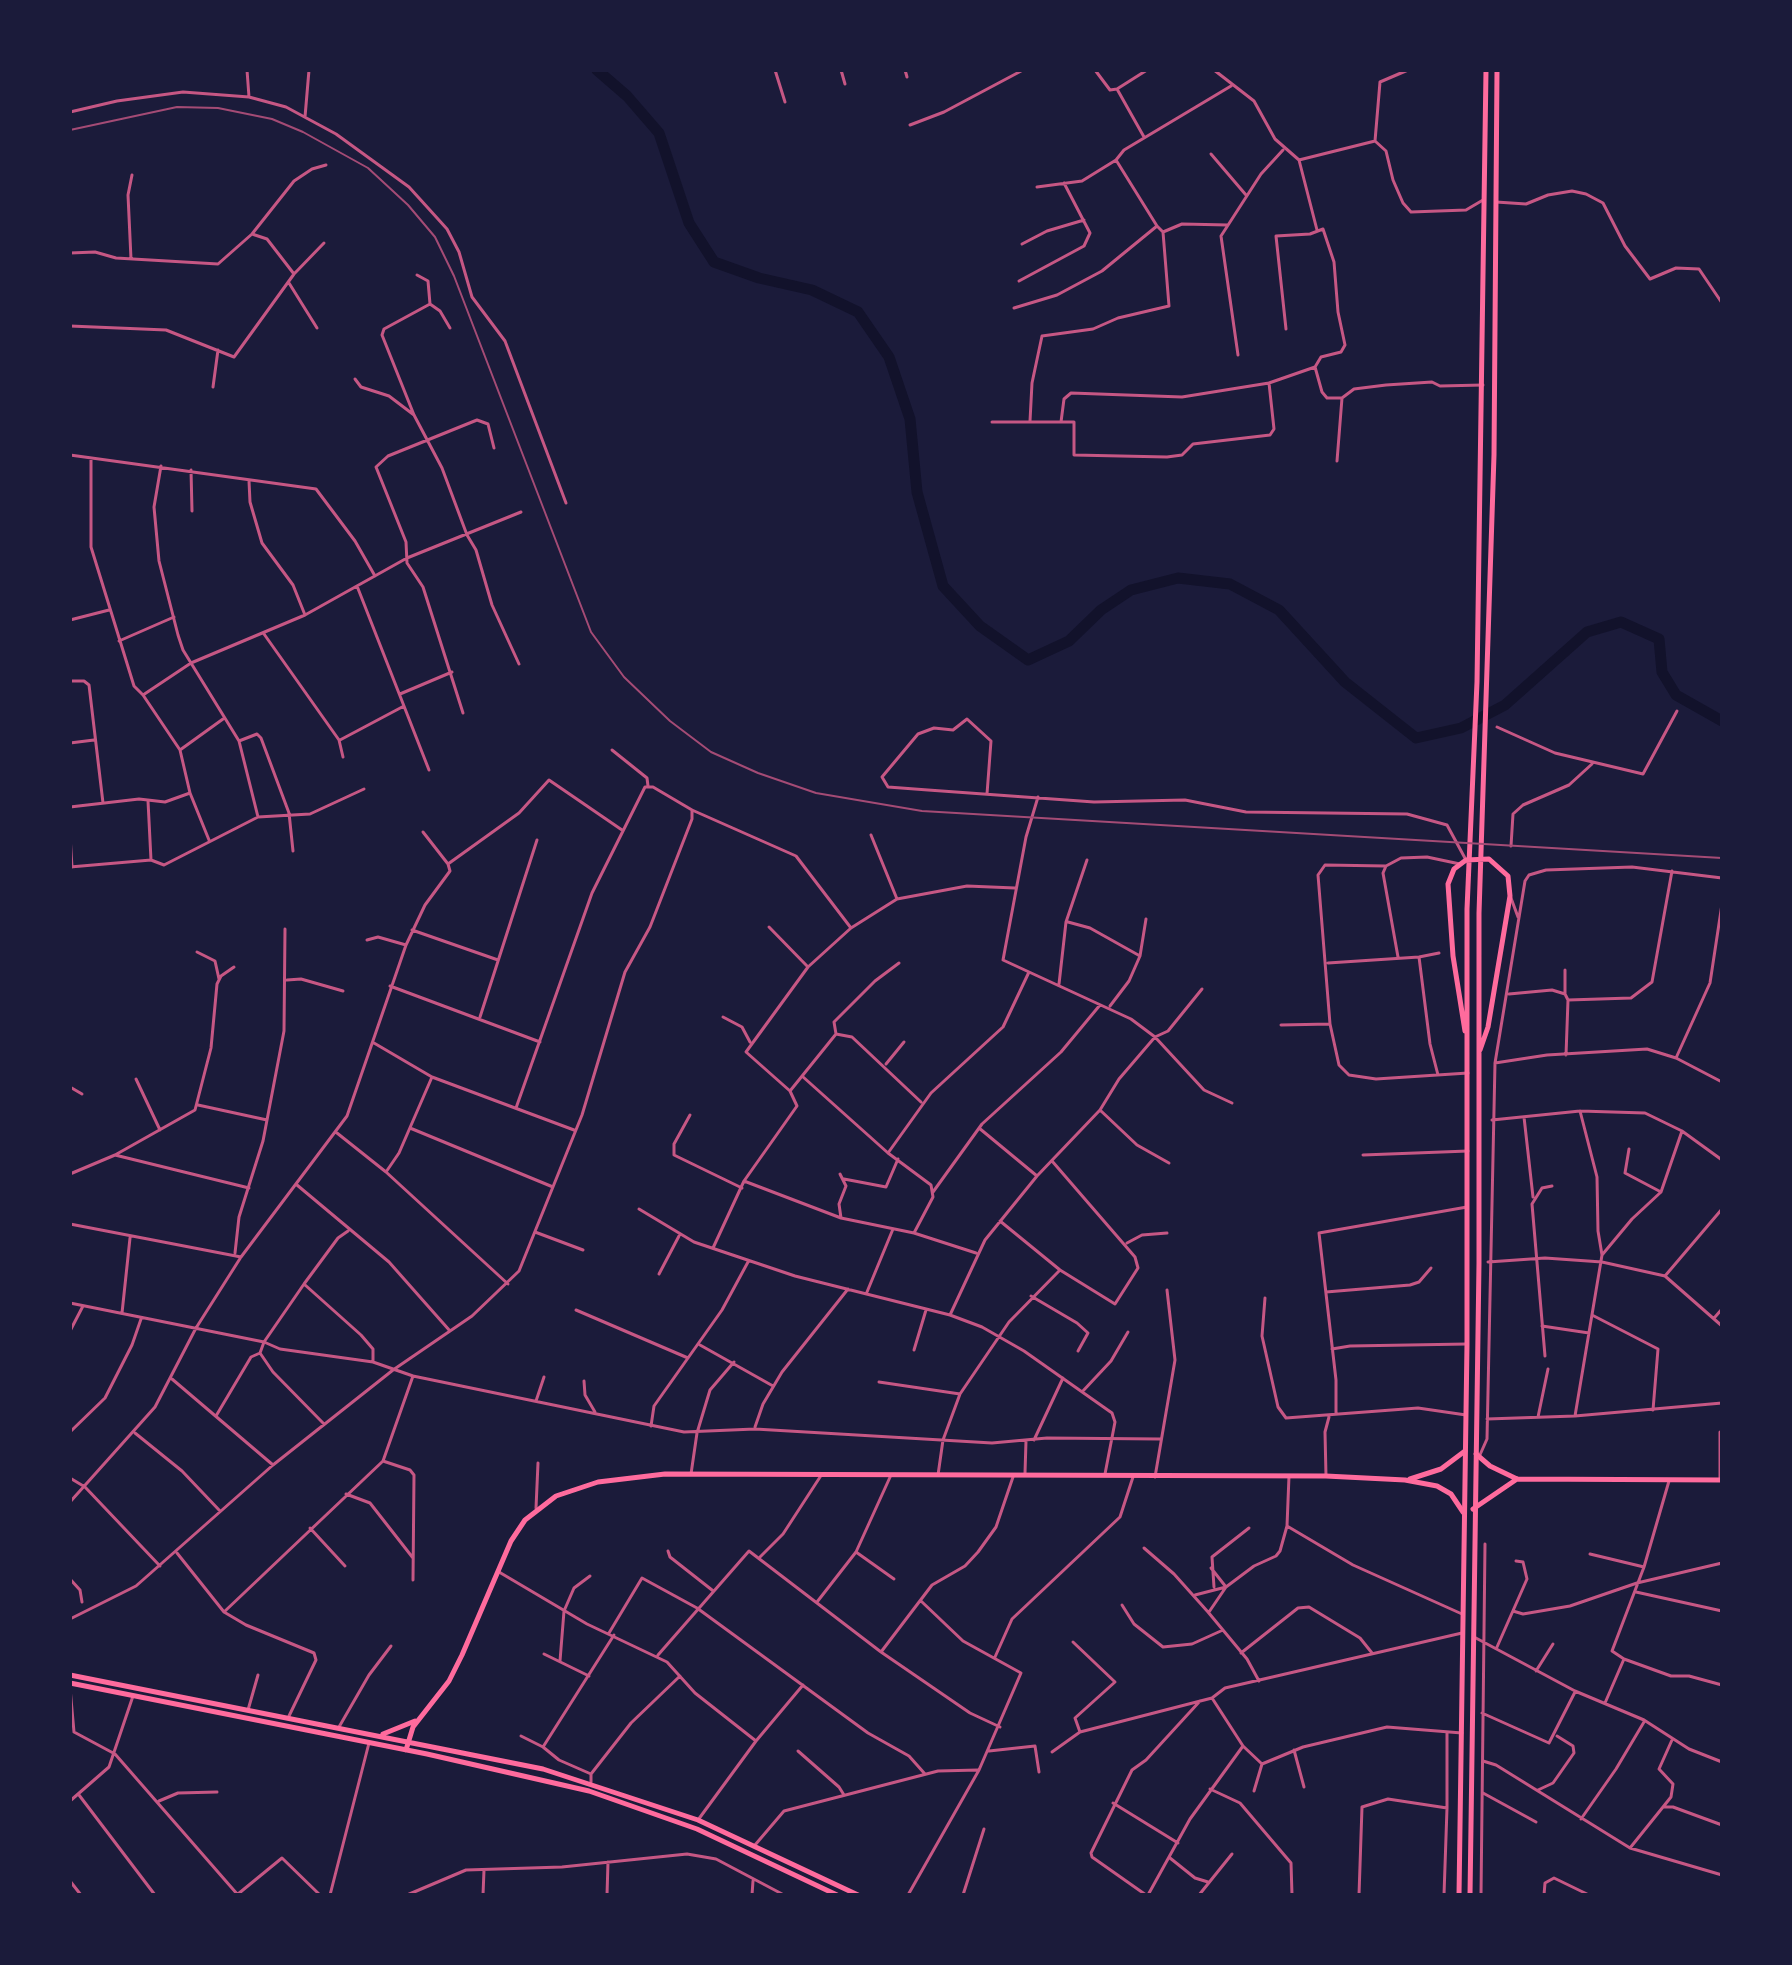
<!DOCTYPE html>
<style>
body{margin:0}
#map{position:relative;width:1792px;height:1965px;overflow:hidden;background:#1b1b3a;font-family:"Exo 2",sans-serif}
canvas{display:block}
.frame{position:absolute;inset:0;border:72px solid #1b1b3a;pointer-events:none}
</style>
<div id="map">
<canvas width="1792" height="1965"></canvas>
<div class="frame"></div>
</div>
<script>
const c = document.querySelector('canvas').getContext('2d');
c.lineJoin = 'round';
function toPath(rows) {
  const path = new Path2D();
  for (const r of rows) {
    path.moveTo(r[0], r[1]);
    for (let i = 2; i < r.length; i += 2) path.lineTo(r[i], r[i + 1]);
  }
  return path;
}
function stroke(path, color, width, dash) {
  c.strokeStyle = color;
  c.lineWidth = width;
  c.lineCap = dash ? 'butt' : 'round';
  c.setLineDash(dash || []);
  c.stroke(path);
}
stroke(toPath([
 [597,70,627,96,659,133,689,223,714,262,759,278,812,290,858,312,889,357,910,419,917,492,943,586,980,626,1028,660,1069,641,1101,610,1131,590,1178,578,1230,584,1279,610,1345,682,1416,738,1461,728,1505,705,1587,632,1621,622,1659,639,1662,672,1676,695,1722,721]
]), '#12122b', 11);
stroke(toPath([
 [247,70,249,97],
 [775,70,785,102],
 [841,70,845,84],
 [905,70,907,77],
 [1095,70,1110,90,1117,89,1144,137],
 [1214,70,1254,101,1275,139,1299,160,1375,141,1386,151,1393,180,1403,203,1411,212,1466,210,1483,200],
 [1117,89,1147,70],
 [70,112,117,101,183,92,249,97,286,107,336,134,409,187,447,229,459,252,472,297,505,341,566,503],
 [305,117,309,70],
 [910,125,944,112,1023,70],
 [1375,141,1380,82,1408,70],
 [1211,154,1246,195],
 [1299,160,1317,230],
 [1037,187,1082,181,1116,160,1124,150,1231,86],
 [1496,202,1526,204,1548,195,1572,191,1586,194,1603,203,1625,246,1650,279,1676,268,1699,269,1722,303],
 [1157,226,1163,232,1182,224,1228,225],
 [252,234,267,239,294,274],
 [1022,244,1047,231,1084,220],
 [70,253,95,252,116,258,218,264,252,234,294,181,312,169,326,165],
 [131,259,128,195,132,175],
 [417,275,428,281,430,304,384,329,382,335,414,415,442,468,467,535,476,550,492,605,519,664],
 [1019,281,1084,246,1090,233,1064,183],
 [289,283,317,328],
 [430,304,440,311,450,328],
 [1014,308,1057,295,1102,271,1157,226,1116,160],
 [70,326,166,330,234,357,294,274,324,243],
 [1286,329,1276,236,1310,234,1323,229,1334,262,1338,312,1345,345,1341,352,1321,357,1315,367],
 [1238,355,1221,236,1261,174,1283,150],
 [355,379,361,387,389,396,414,415],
 [213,387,218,350],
 [1030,421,1032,383,1042,336,1093,329,1118,318,1169,306,1163,232],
 [992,422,1074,422,1074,455,1167,457,1182,455,1193,444,1270,435,1274,429,1269,383,1315,367,1322,392,1327,398,1342,398,1354,389,1386,385,1432,382,1440,386,1483,385],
 [1061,422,1064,399,1071,393,1182,397,1269,383],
 [70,455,316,489,355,541,375,576],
 [91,458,91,547,134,686,143,695,191,663,305,615,407,558,521,512],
 [1337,461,1342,398],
 [161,466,154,507,159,561,178,635,183,650,239,741,258,817],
 [191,470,192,511],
 [249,481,250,502,262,543,293,585,305,615],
 [357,586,429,770],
 [70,620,109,610],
 [264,634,339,740,343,757],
 [119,641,174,617],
 [70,681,84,681,89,685,103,803],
 [400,694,452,672],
 [143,695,180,750],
 [463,713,423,587,407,563,406,542,376,467,388,456,477,420,488,424,494,448],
 [1497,727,1555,753,1643,774,1677,711],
 [340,740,404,706],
 [239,741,257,734,261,738,289,813,293,851],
 [70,743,94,740],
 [612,750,647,778,648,786],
 [987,794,991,741,967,719,953,730,934,728,918,734,882,777,888,787,928,790,1094,802,1185,800,1246,812,1407,814,1447,825,1466,860],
 [1038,797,1026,837,1003,960,1131,1019,1155,1037,1204,1090,1232,1103],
 [148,801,151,860],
 [70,807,139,799,165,802,190,793],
 [692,810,796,856,851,928],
 [871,835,897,899],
 [70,836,72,867],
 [209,840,190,793,180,750,223,719],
 [1511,846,1513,814,1523,805,1569,785,1592,764],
 [448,864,519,813,549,780,622,830],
 [1386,866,1325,865,1318,875,1330,1024,1339,1065,1349,1075,1376,1079,1468,1073],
 [70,867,151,860,164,865,258,817,310,814,364,789],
 [1511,898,1518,917],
 [1068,922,1090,928,1140,956],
 [769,927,808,967],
 [412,930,498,960],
 [367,940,378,937,406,945],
 [197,952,215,961,219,979],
 [1398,957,1383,873,1386,866,1401,858,1427,857,1460,864],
 [1419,957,1430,1044,1438,1075],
 [1328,963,1419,957,1439,953],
 [287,980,301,979,343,991],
 [1059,984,1066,922,1087,860],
 [390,986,540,1042],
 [1509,994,1552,990,1565,994,1568,1000,1566,1055],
 [1565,994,1565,970],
 [1568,1000,1631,998,1652,982,1672,871],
 [1110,1006,1129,981,1140,956,1146,919],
 [480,1017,537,840],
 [723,1017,742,1027,750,1042],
 [1281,1025,1330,1024],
 [836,1034,852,1037,921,1102],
 [374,1043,432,1077,574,1130],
 [1676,1058,1710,983,1722,904],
 [1495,1063,1547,1055,1647,1049,1676,1058,1722,1082],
 [886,1064,904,1042],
 [802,1076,888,1153,931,1185,933,1197,914,1233],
 [136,1079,160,1130],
 [70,1087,82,1094],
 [790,1091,836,1034,834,1022,875,981,899,963],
 [198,1105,267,1120],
 [1100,1110,1137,1145,1169,1163],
 [690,1115,674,1144,674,1155,742,1188],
 [1524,1117,1533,1197],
 [1492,1120,1580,1111,1645,1113,1682,1131,1722,1160],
 [410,1128,553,1187],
 [979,1128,1037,1176],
 [337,1133,386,1172,508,1284],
 [1629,1149,1625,1173,1661,1192],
 [888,1153,931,1093,1003,1027,1029,972],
 [115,1155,249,1188],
 [1363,1155,1468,1151],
 [386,1172,399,1153,432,1077],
 [70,1174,115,1155,195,1110,211,1048,217,984,221,976,234,967],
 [840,1174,846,1186,839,1204,841,1218],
 [844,1179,886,1187,898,1159],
 [744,1181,841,1218,914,1233,976,1253],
 [297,1185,389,1262,450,1331],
 [933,1192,982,1124,1061,1052,1100,1005],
 [639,1209,694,1242,795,1276,950,1315,982,1327,1024,1351,1112,1413,1115,1422,1105,1474],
 [1000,1221,1060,1270,1115,1304,1138,1268,1135,1257,1052,1161],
 [70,1224,241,1257],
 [535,1232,583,1250],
 [1127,1243,1142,1235,1167,1233],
 [713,1248,744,1181,797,1106,790,1091,746,1052,808,967,851,928,897,899,967,886,1015,888],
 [235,1253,239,1217,263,1141,284,1031,285,929],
 [1602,1255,1632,1219,1661,1192,1682,1131],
 [1488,1262,1545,1258,1602,1262,1665,1276,1722,1326],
 [659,1274,679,1236],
 [1665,1276,1722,1209],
 [304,1284,361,1335,373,1349,373,1362],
 [867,1292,893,1229],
 [1326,1292,1410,1285,1419,1282,1431,1268],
 [1031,1296,1077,1323,1088,1333,1078,1351],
 [1265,1298,1262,1336,1278,1407,1286,1418,1418,1408,1466,1415],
 [70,1303,264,1342,280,1349,373,1362,413,1376,383,1461,224,1612],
 [576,1310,688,1358],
 [122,1313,130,1238],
 [950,1315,985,1240,1037,1176,1100,1110,1119,1079,1155,1037,1168,1031,1202,989],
 [1592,1315,1658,1349,1653,1410],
 [1715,1317,1722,1309],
 [1542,1326,1589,1333],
 [70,1331,83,1306],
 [700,1345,773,1386],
 [1332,1349,1350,1346,1467,1344],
 [914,1350,926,1310],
 [1545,1356,1532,1204,1542,1188,1552,1186],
 [413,1376,684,1432,755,1429,992,1443,1047,1438,1160,1439],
 [172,1379,273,1465],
 [584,1381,585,1395,595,1412],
 [879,1382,960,1394],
 [1082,1392,1111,1361,1128,1332],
 [536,1401,544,1377],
 [1336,1413,1336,1380,1319,1233,1467,1207],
 [216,1416,251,1357,260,1353],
 [1575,1416,1602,1255,1598,1231,1597,1177,1580,1111],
 [1538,1417,1548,1369],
 [1487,1419,1575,1416,1722,1403],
 [324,1424,273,1372,260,1353,264,1342,304,1284,338,1238,348,1231],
 [651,1426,654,1406,722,1310,748,1262],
 [755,1427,763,1404,782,1372,848,1289],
 [70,1432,105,1398,132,1345,141,1319],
 [1720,1432,1720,1480],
 [135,1433,182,1471,220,1511],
 [1034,1440,1063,1378],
 [1479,1457,1487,1439,1495,1063,1525,881,1529,875,1546,870,1632,867,1722,878],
 [383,1461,410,1470,414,1475,413,1580],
 [1025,1473,1026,1441],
 [691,1474,697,1433,710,1390,734,1362],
 [938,1475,943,1440,960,1394,1009,1322,1060,1270],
 [1326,1476,1325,1432,1329,1417],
 [1155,1477,1175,1360,1167,1290],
 [70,1478,85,1487,160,1566],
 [1669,1481,1644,1567,1612,1651,1624,1659,1671,1676,1689,1676,1722,1685],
 [346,1494,370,1503,413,1558],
 [70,1502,155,1407,196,1328,241,1257,347,1116,406,945,425,905,450,871,448,864,423,832],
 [536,1508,538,1463],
 [1287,1526,1353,1565,1462,1614],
 [310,1528,345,1566],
 [1144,1548,1174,1574,1208,1612,1247,1659,1259,1681],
 [668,1551,670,1557,712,1590],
 [856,1552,894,1579],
 [177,1553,224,1612,246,1625,314,1653,316,1660,289,1716],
 [1590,1554,1644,1567],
 [760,1557,783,1534,822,1474],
 [499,1572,587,1624,667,1662,695,1693,756,1741],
 [70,1579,80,1590,82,1602],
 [1214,1587,1212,1557,1249,1528],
 [1636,1592,1722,1611],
 [1195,1595,1226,1587,1211,1568],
 [817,1602,856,1552,891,1475],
 [1122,1605,1134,1624,1163,1647,1192,1644,1223,1630],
 [1513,1611,1523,1614,1570,1606,1637,1583,1722,1563],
 [1209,1612,1226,1587,1254,1566,1276,1556,1280,1551,1287,1526,1289,1476],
 [70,1619,136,1586,273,1465,393,1370,472,1316,519,1271,582,1115,625,972,650,927,692,819,692,810,653,787,645,787,592,893,516,1108],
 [609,1633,642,1578,697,1608,868,1733,909,1756,925,1774],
 [1474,1637,1575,1691,1644,1720,1689,1749,1722,1762],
 [1073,1642,1115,1682,1075,1718,1080,1732],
 [1497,1647,1527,1579,1523,1562,1516,1561],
 [881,1652,932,1585,965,1566,978,1552,996,1527,1013,1477],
 [1241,1653,1298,1608,1309,1607,1360,1638,1372,1653],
 [544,1654,589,1676],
 [658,1655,749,1551,881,1652,970,1713,1000,1727],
 [995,1657,1012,1619,1120,1517,1133,1477],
 [560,1661,564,1611,574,1588,590,1576],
 [1536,1671,1553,1644],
 [70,1688,74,1732,115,1754,238,1895],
 [1212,1698,1243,1746,1262,1764],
 [1605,1703,1624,1659],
 [248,1710,258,1675],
 [1482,1713,1549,1743,1575,1692],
 [339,1727,369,1675,391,1646],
 [521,1736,543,1747,559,1760,591,1774],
 [1672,1740,1659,1769,1673,1784,1671,1797,1663,1807,1673,1807,1722,1825],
 [543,1747,614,1635],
 [1294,1750,1304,1787],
 [798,1751,839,1787,844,1795],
 [989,1751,1035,1746,1039,1772],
 [1052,1752,1080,1732,1212,1698,1225,1688,1462,1633],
 [1483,1761,1496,1765,1630,1848,1722,1875],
 [1262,1764,1303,1747,1387,1727,1462,1733],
 [591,1782,591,1774,631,1723,680,1676],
 [1210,1789,1240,1803,1291,1863,1292,1895],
 [1538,1790,1553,1783,1574,1753,1573,1746,1557,1736],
 [1254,1791,1262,1764],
 [1483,1793,1536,1822],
 [79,1795,155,1895],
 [70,1801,109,1767,133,1696],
 [159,1801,178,1793,217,1792],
 [1113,1803,1178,1843],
 [1581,1819,1616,1769,1644,1722],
 [698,1820,756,1741,803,1685],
 [755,1845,784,1811,938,1771,978,1770],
 [1630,1848,1663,1807],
 [1170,1858,1195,1878,1208,1882],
 [70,1881,81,1895],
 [238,1894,282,1858,320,1895],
 [330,1895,369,1743],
 [407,1895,466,1870,562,1867,687,1854,716,1859,784,1895],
 [483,1895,484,1870],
 [607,1895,608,1862],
 [752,1895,753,1881],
 [908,1895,979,1770,1021,1673,963,1641,921,1601],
 [963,1895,984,1829],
 [1146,1895,1092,1857,1091,1853,1132,1770,1146,1760,1200,1701],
 [1148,1895,1190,1819,1243,1746],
 [1199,1895,1232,1854],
 [1359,1895,1362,1807,1388,1799,1447,1808,1447,1732],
 [1444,1895,1447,1808],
 [1481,1895,1485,1544],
 [1544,1895,1545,1883,1554,1878,1589,1895]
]), '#c65784', 3);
stroke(toPath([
 [1476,1454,1490,1466,1517,1479,1722,1480],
 [1410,1479,1441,1469,1465,1451],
 [1473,1509,1517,1479],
 [70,1675,543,1769,698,1820,858,1895],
 [70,1683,427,1754,589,1791,697,1829,837,1895],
 [383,1734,415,1721],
 [406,1750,413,1727,449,1681,462,1655,511,1541,525,1520,556,1496,598,1482,665,1474,1326,1476,1405,1480,1437,1486,1451,1494,1463,1512]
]), '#ff6b9d', 5);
stroke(toPath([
 [1465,1031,1453,956,1448,884,1454,869,1466,860,1489,859,1508,876,1510,896,1488,1027,1480,1050],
 [1459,1895,1467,1344,1467,909,1477,682,1486,70],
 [1470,1895,1479,1263,1479,913,1494,455,1497,70]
]), '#ff6b9d', 5);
stroke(toPath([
 [70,130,177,107,218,108,272,119,303,132,368,168,408,205,435,237,454,276,591,632,624,677,670,721,711,752,758,773,816,793,922,811,1722,858]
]), '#a44b75', 2);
</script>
